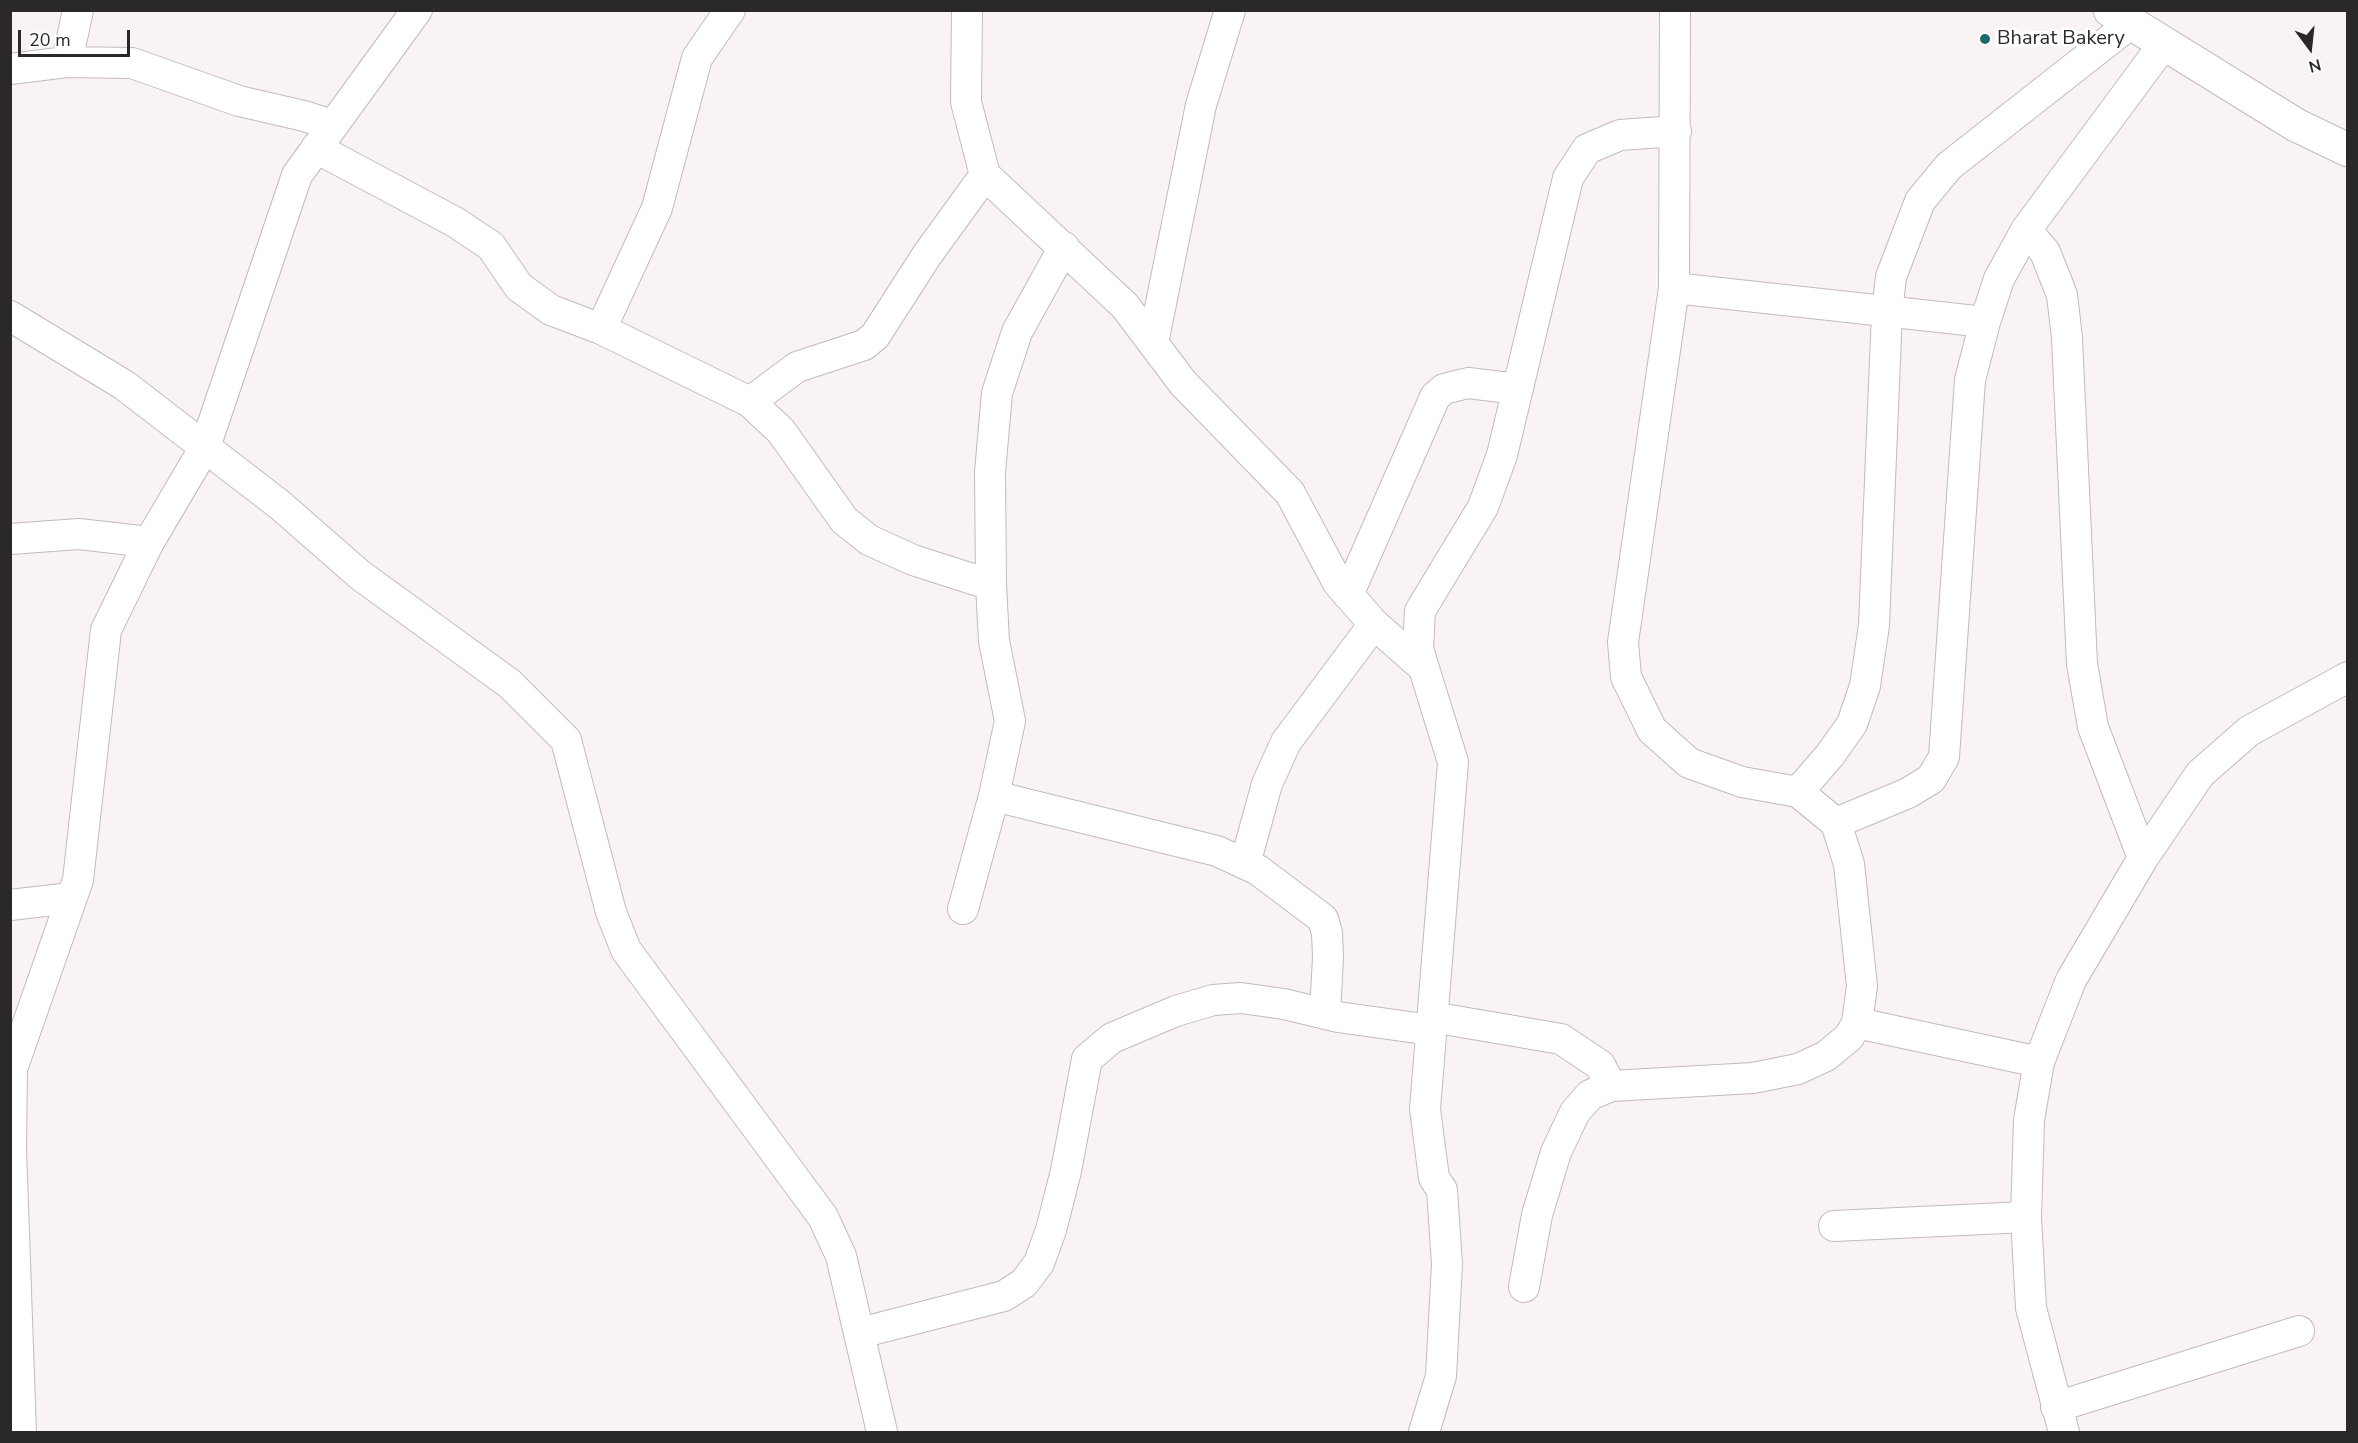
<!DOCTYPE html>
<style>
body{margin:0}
#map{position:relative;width:2358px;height:1443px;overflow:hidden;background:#faf3f3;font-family:"Nunito Sans",sans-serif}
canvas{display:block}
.frame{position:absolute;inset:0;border:12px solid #2b2828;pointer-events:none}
.north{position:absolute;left:2280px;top:18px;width:60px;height:60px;-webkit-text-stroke:4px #fff;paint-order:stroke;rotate:165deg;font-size:16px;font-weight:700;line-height:24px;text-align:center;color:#2b2828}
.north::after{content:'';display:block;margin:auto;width:21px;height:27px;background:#2b2828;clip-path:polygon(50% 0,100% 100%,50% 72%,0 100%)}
.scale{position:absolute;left:18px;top:30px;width:112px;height:27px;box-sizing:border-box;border:3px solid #2b2828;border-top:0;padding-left:8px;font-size:18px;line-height:21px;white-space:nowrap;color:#2b2828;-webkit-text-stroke:4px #fff;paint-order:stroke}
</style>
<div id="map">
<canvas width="2358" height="1443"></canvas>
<div class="frame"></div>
<div class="north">N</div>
<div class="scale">20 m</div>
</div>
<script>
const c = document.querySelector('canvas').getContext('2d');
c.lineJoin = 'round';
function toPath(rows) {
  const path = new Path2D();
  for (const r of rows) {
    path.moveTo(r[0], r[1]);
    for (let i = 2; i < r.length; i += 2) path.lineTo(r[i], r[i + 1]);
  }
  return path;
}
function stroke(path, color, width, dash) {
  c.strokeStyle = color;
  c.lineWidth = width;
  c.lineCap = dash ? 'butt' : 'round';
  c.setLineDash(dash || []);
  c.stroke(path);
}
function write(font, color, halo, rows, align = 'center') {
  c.font = font + ' "Nunito Sans",sans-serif';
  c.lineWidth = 6;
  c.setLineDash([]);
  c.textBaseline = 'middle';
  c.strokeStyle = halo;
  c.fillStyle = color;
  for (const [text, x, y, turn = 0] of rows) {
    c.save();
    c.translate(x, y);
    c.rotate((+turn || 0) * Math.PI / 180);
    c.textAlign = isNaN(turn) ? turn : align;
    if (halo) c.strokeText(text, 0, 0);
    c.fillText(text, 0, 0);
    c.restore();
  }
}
const street = toPath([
 [967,10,966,102,985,175,1125,306,1183,383,1290,493,1338,583,1374,624,1424,668],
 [67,62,78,10],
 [10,69,67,62,132,63,239,101,304,116,332,125],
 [316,148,455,222,491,246,519,287,551,310,601,329,750,402,781,431,844,520,869,540,913,560,991,585],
 [2026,230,2045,252,2062,295,2067,338,2082,664,2093,727,2143,858],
 [1674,288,1985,322],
 [10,316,124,385,280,505,360,575,510,684,566,740,611,912,626,950,823,1217,841,1256,882,1432],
 [601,329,657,208,697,58,730,10],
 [1153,343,1201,105,1230,10],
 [750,402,797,367,864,345,875,336,927,255,985,175],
 [10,539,79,534,149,542],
 [1348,595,1435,397,1444,389,1468,383,1518,389],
 [1798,792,1830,755,1852,724,1865,686,1874,625,1887,312,1891,277,1920,201,1949,166,2130,24],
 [994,796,1217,851,1258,870,1323,919,1327,933,1328,957,1325,1014],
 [1836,823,1908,793,1931,779,1944,757,1970,380,1985,322,1999,279,2026,230,2163,45],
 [1245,864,1267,784,1286,742,1374,624],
 [10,905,71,898],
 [963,909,994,796,1010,721,994,641,991,585,990,472,997,393,1017,332,1064,247],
 [1432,1017,1561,1039,1600,1065,1611,1086],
 [1857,1023,2039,1062],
 [1834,1226,2026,1217],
 [1524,1287,1537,1215,1556,1152,1575,1112,1590,1095,1611,1086,1753,1078,1798,1069,1826,1056,1849,1037,1857,1023,1862,986,1849,864,1836,823,1798,792,1742,782,1689,763,1652,730,1626,677,1623,642,1674,288,1675,10],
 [860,1333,1004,1296,1024,1283,1039,1263,1051,1230,1066,1171,1087,1059,1112,1038,1176,1011,1213,1000,1241,998,1284,1004,1338,1017,1431,1030],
 [2056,1407,2299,1331],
 [21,1432,11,1149,12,1069,78,880,106,630,149,542,205,447,297,175,417,10],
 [1424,1432,1441,1376,1447,1264,1442,1190,1434,1178,1425,1109,1453,762,1418,649,1420,611,1483,507,1502,455,1568,178,1587,149,1620,135,1676,131],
 [2064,1432,2031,1308,2026,1217,2029,1120,2039,1062,2071,980,2143,858,2200,774,2249,731,2348,677]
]);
const primary = toPath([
 [2110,10,2296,125,2348,150]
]);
stroke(street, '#c2bbbb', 32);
stroke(primary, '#c2bbbb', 35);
stroke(street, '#fff', 30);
stroke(primary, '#fff', 33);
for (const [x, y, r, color] of [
 [1985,39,6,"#1c696d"]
]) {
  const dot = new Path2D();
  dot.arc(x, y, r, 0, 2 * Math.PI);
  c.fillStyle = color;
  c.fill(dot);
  stroke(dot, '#fff', 2);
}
write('20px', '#2b2828', '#fff', [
 ["Bharat Bakery",1997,39]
], 'left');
</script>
